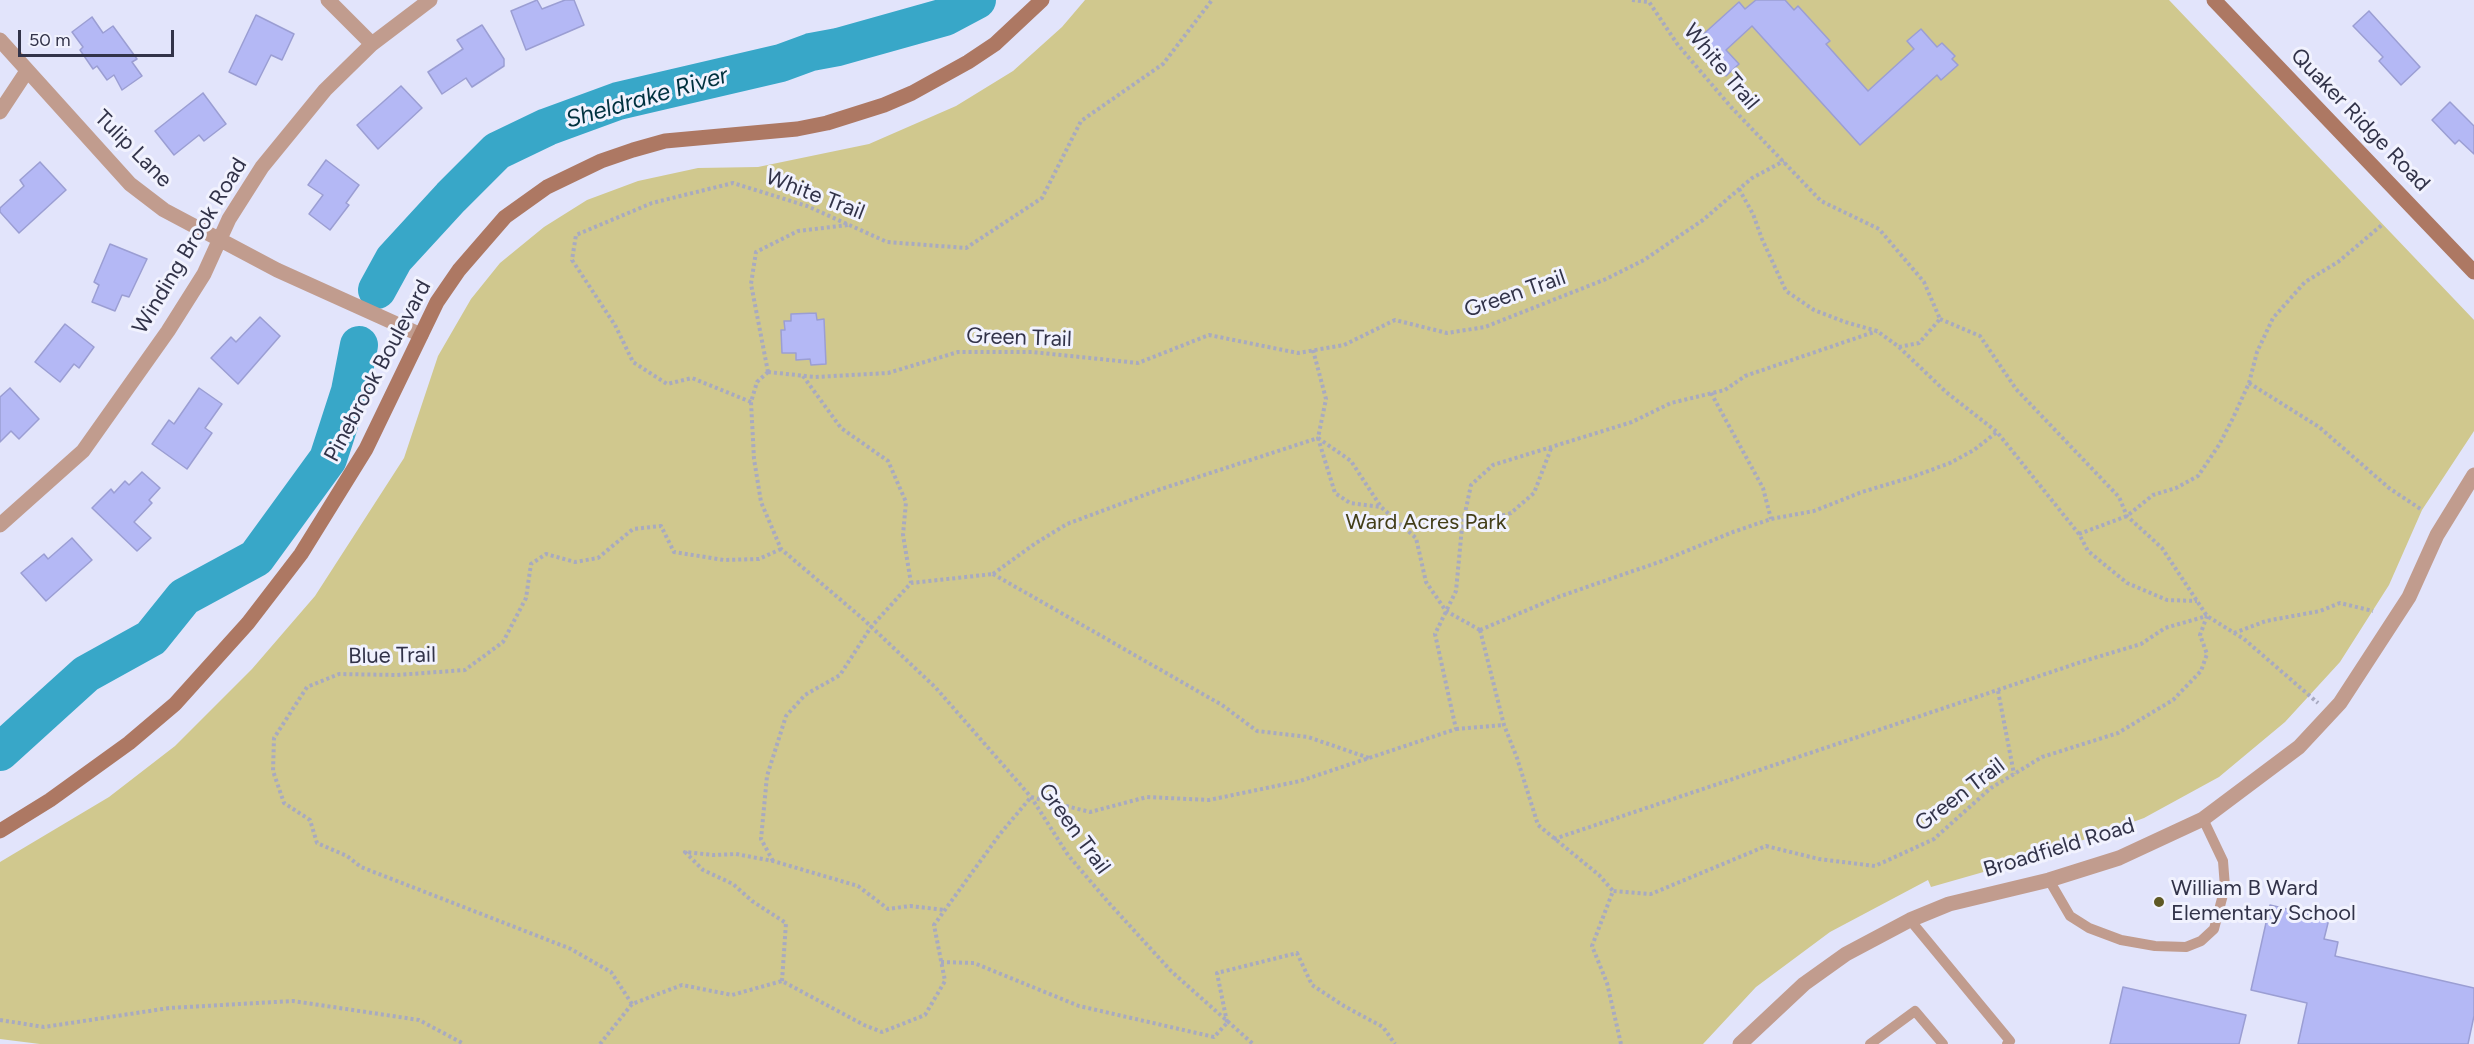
<!DOCTYPE html>
<style>
body{margin:0}
#map{position:relative;width:2474px;height:1044px;overflow:hidden;background:#e2e4fb;font-family:Figtree,sans-serif}
canvas{display:block}
.scale{position:absolute;left:18px;top:30px;width:156px;height:27px;box-sizing:border-box;border:3px solid #323349;border-top:0;padding-left:8px;font-size:18px;line-height:21px;white-space:nowrap;color:#323349;-webkit-text-stroke:4px #f1f2fe;paint-order:stroke}
</style>
<div id="map">
<canvas width="2474" height="1044"></canvas>
<div class="scale">50 m</div>
</div>
<script>
const c = document.querySelector('canvas').getContext('2d');
c.lineJoin = 'round';
function fillPath(path, color) {
  c.fillStyle = color;
  c.fill(path, 'evenodd');
}
function toPath(rows) {
  const path = new Path2D();
  for (const r of rows) {
    path.moveTo(r[0], r[1]);
    for (let i = 2; i < r.length; i += 2) path.lineTo(r[i], r[i + 1]);
  }
  return path;
}
function stroke(path, color, width, dash) {
  c.strokeStyle = color;
  c.lineWidth = width;
  c.lineCap = dash ? 'butt' : 'round';
  c.setLineDash(dash || []);
  c.stroke(path);
}
function write(font, color, halo, rows, align = 'center') {
  c.font = font + ' Figtree,sans-serif';
  c.lineWidth = 6;
  c.setLineDash([]);
  c.textBaseline = 'middle';
  c.strokeStyle = halo;
  c.fillStyle = color;
  for (const [text, x, y, turn = 0] of rows) {
    c.save();
    c.translate(x, y);
    c.rotate((+turn || 0) * Math.PI / 180);
    c.textAlign = isNaN(turn) ? turn : align;
    if (halo) c.strokeText(text, 0, 0);
    c.fillText(text, 0, 0);
    c.restore();
  }
}
fillPath(toPath([
 [1085,0,2169,0,2474,320,2474,431,2422,510,2389,585,2340,662,2285,722,2219,777,2144,818,2036,857,1931,887,1928,880,1830,932,1756,987,1703,1044,40,1044,0,1039,0,862,109,797,175,746,252,669,315,596,404,458,438,356,471,299,500,263,544,227,587,200,638,181,698,168,758,167,869,144,956,106,1013,71,1062,27]
]), '#d0c88e');
stroke(toPath([
 [377,290,394,259,451,197,497,151,547,127,618,101,781,63,811,52,838,47,945,17,977,0],
 [0,752,86,674,151,638,184,597,256,558,328,459,350,391,359,345]
]), '#38a7c8', 38);
const building = toPath([
 [537,0,542,9,565,0,574,0,584,25,526,50,511,11,537,0],
 [1756,0,1785,0,1794,10,1798,6,1830,41,1826,44,1868,91,1914,49,1907,41,1921,29,1937,47,1942,43,1955,56,1952,59,1958,65,1941,80,1937,75,1860,145,1752,26,1726,50,1739,64,1726,76,1714,61,1710,65,1696,49,1702,44,1698,39,1739,2,1745,9,1756,0],
 [2369,11,2420,67,2401,85,2379,61,2383,57,2353,26,2369,11],
 [256,15,294,34,282,60,271,55,256,85,229,72,256,15],
 [92,17,103,33,113,26,137,59,132,62,142,76,122,90,114,75,107,80,97,66,93,69,80,50,83,47,72,32,92,17],
 [482,25,504,59,504,66,472,87,466,78,442,94,428,72,463,49,457,40,482,25],
 [401,86,422,108,378,149,357,125,401,86],
 [203,93,226,124,204,141,199,135,174,155,155,131,203,93],
 [2450,102,2474,126,2474,154,2459,140,2455,144,2432,120,2450,102],
 [326,160,359,185,346,203,349,205,330,230,309,214,323,195,308,185,326,160],
 [40,162,66,190,19,233,0,212,0,208,24,186,20,180,40,162],
 [110,244,147,259,129,297,122,295,115,311,92,302,99,285,94,282,110,244],
 [816,313,817,320,824,319,826,364,811,365,810,359,796,360,796,353,782,353,781,330,785,330,784,321,791,321,791,314,816,313],
 [260,317,280,336,238,384,211,358,231,337,236,342,260,317],
 [65,324,94,347,79,368,74,364,60,382,35,362,65,324],
 [10,388,39,419,19,439,11,431,0,442,0,397,10,388],
 [199,388,222,404,205,428,212,433,187,469,152,444,169,420,174,424,199,388],
 [142,472,160,488,149,500,152,503,134,522,151,538,137,551,92,508,111,489,114,493,125,481,129,485,142,472],
 [72,538,92,560,46,601,21,573,44,554,48,559,72,538],
 [2270,905,2329,919,2324,939,2338,942,2335,956,2474,988,2474,1016,2468,1044,2298,1044,2307,1003,2251,990,2270,905],
 [2123,987,2246,1015,2239,1044,2110,1044,2123,987]
]);
fillPath(building, '#b4b8f5');
stroke(building, '#9b9ed3', 1.5);
stroke(toPath([
 [1632,0,1649,2,1678,45,1731,107,1821,201,1879,229,1924,282,1940,319],
 [1739,189,1753,214,1762,239,1786,291,1814,310,1845,322,1877,331,1899,347,1946,392,1997,432,2079,534,2088,551,2127,583,2167,600,2197,601],
 [1940,319,1980,336,2016,389,2119,497,2127,516,2162,548,2207,616,2244,639,2318,703],
 [1899,347,1919,343,1940,319],
 [1313,350,1326,399,1318,438,1335,493,1350,503,1381,507],
 [768,372,815,377,888,373,958,352,1032,352,1138,363,1209,335,1298,353,1344,345,1395,320,1447,333,1485,327,1606,279,1644,260,1703,220,1752,178,1784,161],
 [768,372,757,382,751,402,754,459,761,502,781,549,862,618,936,688,1031,797,1068,855,1109,903,1171,971,1253,1044],
 [768,372,751,284,756,252,798,231,848,225],
 [803,376,841,428,888,461,906,502,903,535,911,583],
 [2249,383,2319,427,2389,488,2422,510],
 [1711,393,1763,488,1771,519],
 [751,402,692,378,667,384,633,362,615,325,572,260,576,235,652,203,733,183,807,206,887,242,966,248,1042,198,1081,121,1163,64,1212,0],
 [1318,438,1351,461,1381,507,1416,538,1426,582,1446,611,1480,630],
 [1462,527,1511,513,1534,493,1552,446],
 [2079,534,2127,516,2153,495,2176,488,2198,476,2219,445,2233,418,2249,383,2257,352,2273,318,2305,282,2338,262,2383,224],
 [993,574,1222,705,1257,731,1308,737,1369,758],
 [993,574,1036,543,1067,524,1158,490,1318,438],
 [1480,630,1558,597,1662,561,1733,532,1771,519,1814,511,1862,492,1912,477,1950,463,1974,450,1997,432],
 [1480,630,1504,725,1517,758,1538,825,1599,875,1613,891],
 [2234,633,2266,621,2320,611,2340,603,2373,611],
 [1998,691,2014,774],
 [1456,729,1504,725],
 [1031,797,1090,812,1147,797,1209,800,1300,781,1456,729,1435,634,1456,591,1462,527,1471,485,1493,465,1632,422,1671,403,1725,390,1745,376,1877,331],
 [1554,839,2084,661,2141,644,2165,628,2207,616],
 [773,861,761,839,767,776,786,716,805,695,840,675,871,627,911,583,993,574],
 [941,962,974,963,1079,1006,1214,1037,1227,1023],
 [782,981,786,923,752,901,733,884,703,870,685,852,713,855,736,854,773,861,858,886,888,909,910,906,945,910],
 [632,1004,611,972,571,949,361,867,347,856,317,843,310,820,284,803,273,771,274,738,307,687,339,674,397,675,465,670,503,642,526,598,531,564,546,554,575,562,598,558,633,529,661,526,674,552,724,560,759,559,781,549],
 [0,1020,44,1027,169,1008,293,1001,419,1020,464,1044],
 [1227,1022,1217,973,1297,953,1312,985,1344,1006,1383,1027,1395,1044],
 [600,1044,632,1004,682,985,732,995,782,981,864,1025,882,1032,925,1015,945,981,934,925,1000,834,1031,797],
 [1621,1044,1607,983,1592,946,1613,891,1651,894,1766,846,1819,859,1875,866,1934,839,1991,788,2042,757,2118,733,2173,700,2201,671,2207,654,2200,635,2207,616]
]), '#a8aac1', 4, [3, 3]);
stroke(toPath([
 [2049,880,2070,916,2089,928,2121,940,2155,946,2186,947,2201,941,2214,929,2225,887,2223,861,2203,819],
 [1910,920,2010,1041,2007,1044],
 [1870,1044,1915,1011,1943,1044]
]), '#c19c8e', 10);
stroke(toPath([
 [328,0,372,44],
 [0,40,130,184,164,210,277,270,421,335],
 [0,112,27,71],
 [0,525,83,451,168,331,204,274,229,219,262,167,325,90,372,44,430,0],
 [1740,1044,1804,984,1846,954,1910,920,1949,904,2049,880,2119,858,2203,819,2299,747,2340,703,2409,597,2437,535,2474,475]
]), '#c19c8e', 15);
stroke(toPath([
 [2214,0,2474,272],
 [0,831,50,800,129,743,175,704,248,623,301,554,366,449,437,302,459,270,505,217,547,187,601,161,633,150,665,141,797,129,827,123,884,105,912,93,968,62,995,44,1042,0]
]), '#ad7863', 15);
for (const [x, y, r, color] of [
 [2159,902,6,"#5e5824"]
]) {
  const dot = new Path2D();
  dot.arc(x, y, r, 0, 2 * Math.PI);
  c.fillStyle = color;
  c.fill(dot);
  stroke(dot, '#f1f2fe', 2);
}
write('22px', '#323349', '#f1f2fe', [
 ["White Trail",1721,67,50],
 ["Quaker Ridge Road",2360,120,46],
 ["Tulip Lane",133,149,45],
 ["White Trail",815,195,21],
 ["Winding Brook Road",190,246,-59],
 ["Green Trail",1515,294,-19],
 ["Green Trail",1019,338,2],
 ["Pinebrook Boulevard",378,371,-62],
 ["Blue Trail",392,656,-1],
 ["Green Trail",1960,795,-37],
 ["Green Trail",1074,829,54],
 ["Broadfield Road",2059,848,-17]
]);
write('22px', '#433e19', '#f1f2fe', [
 ["Ward Acres Park",1426,523]
]);
write('22px', '#323349', '#f1f2fe', [
 ["William B Ward",2171,889],
 ["Elementary School",2171,914]
], 'left');
write('italic 24px', '#00313f', '#f1f2fe', [
 ["Sheldrake River",647,98,-16]
]);
</script>
